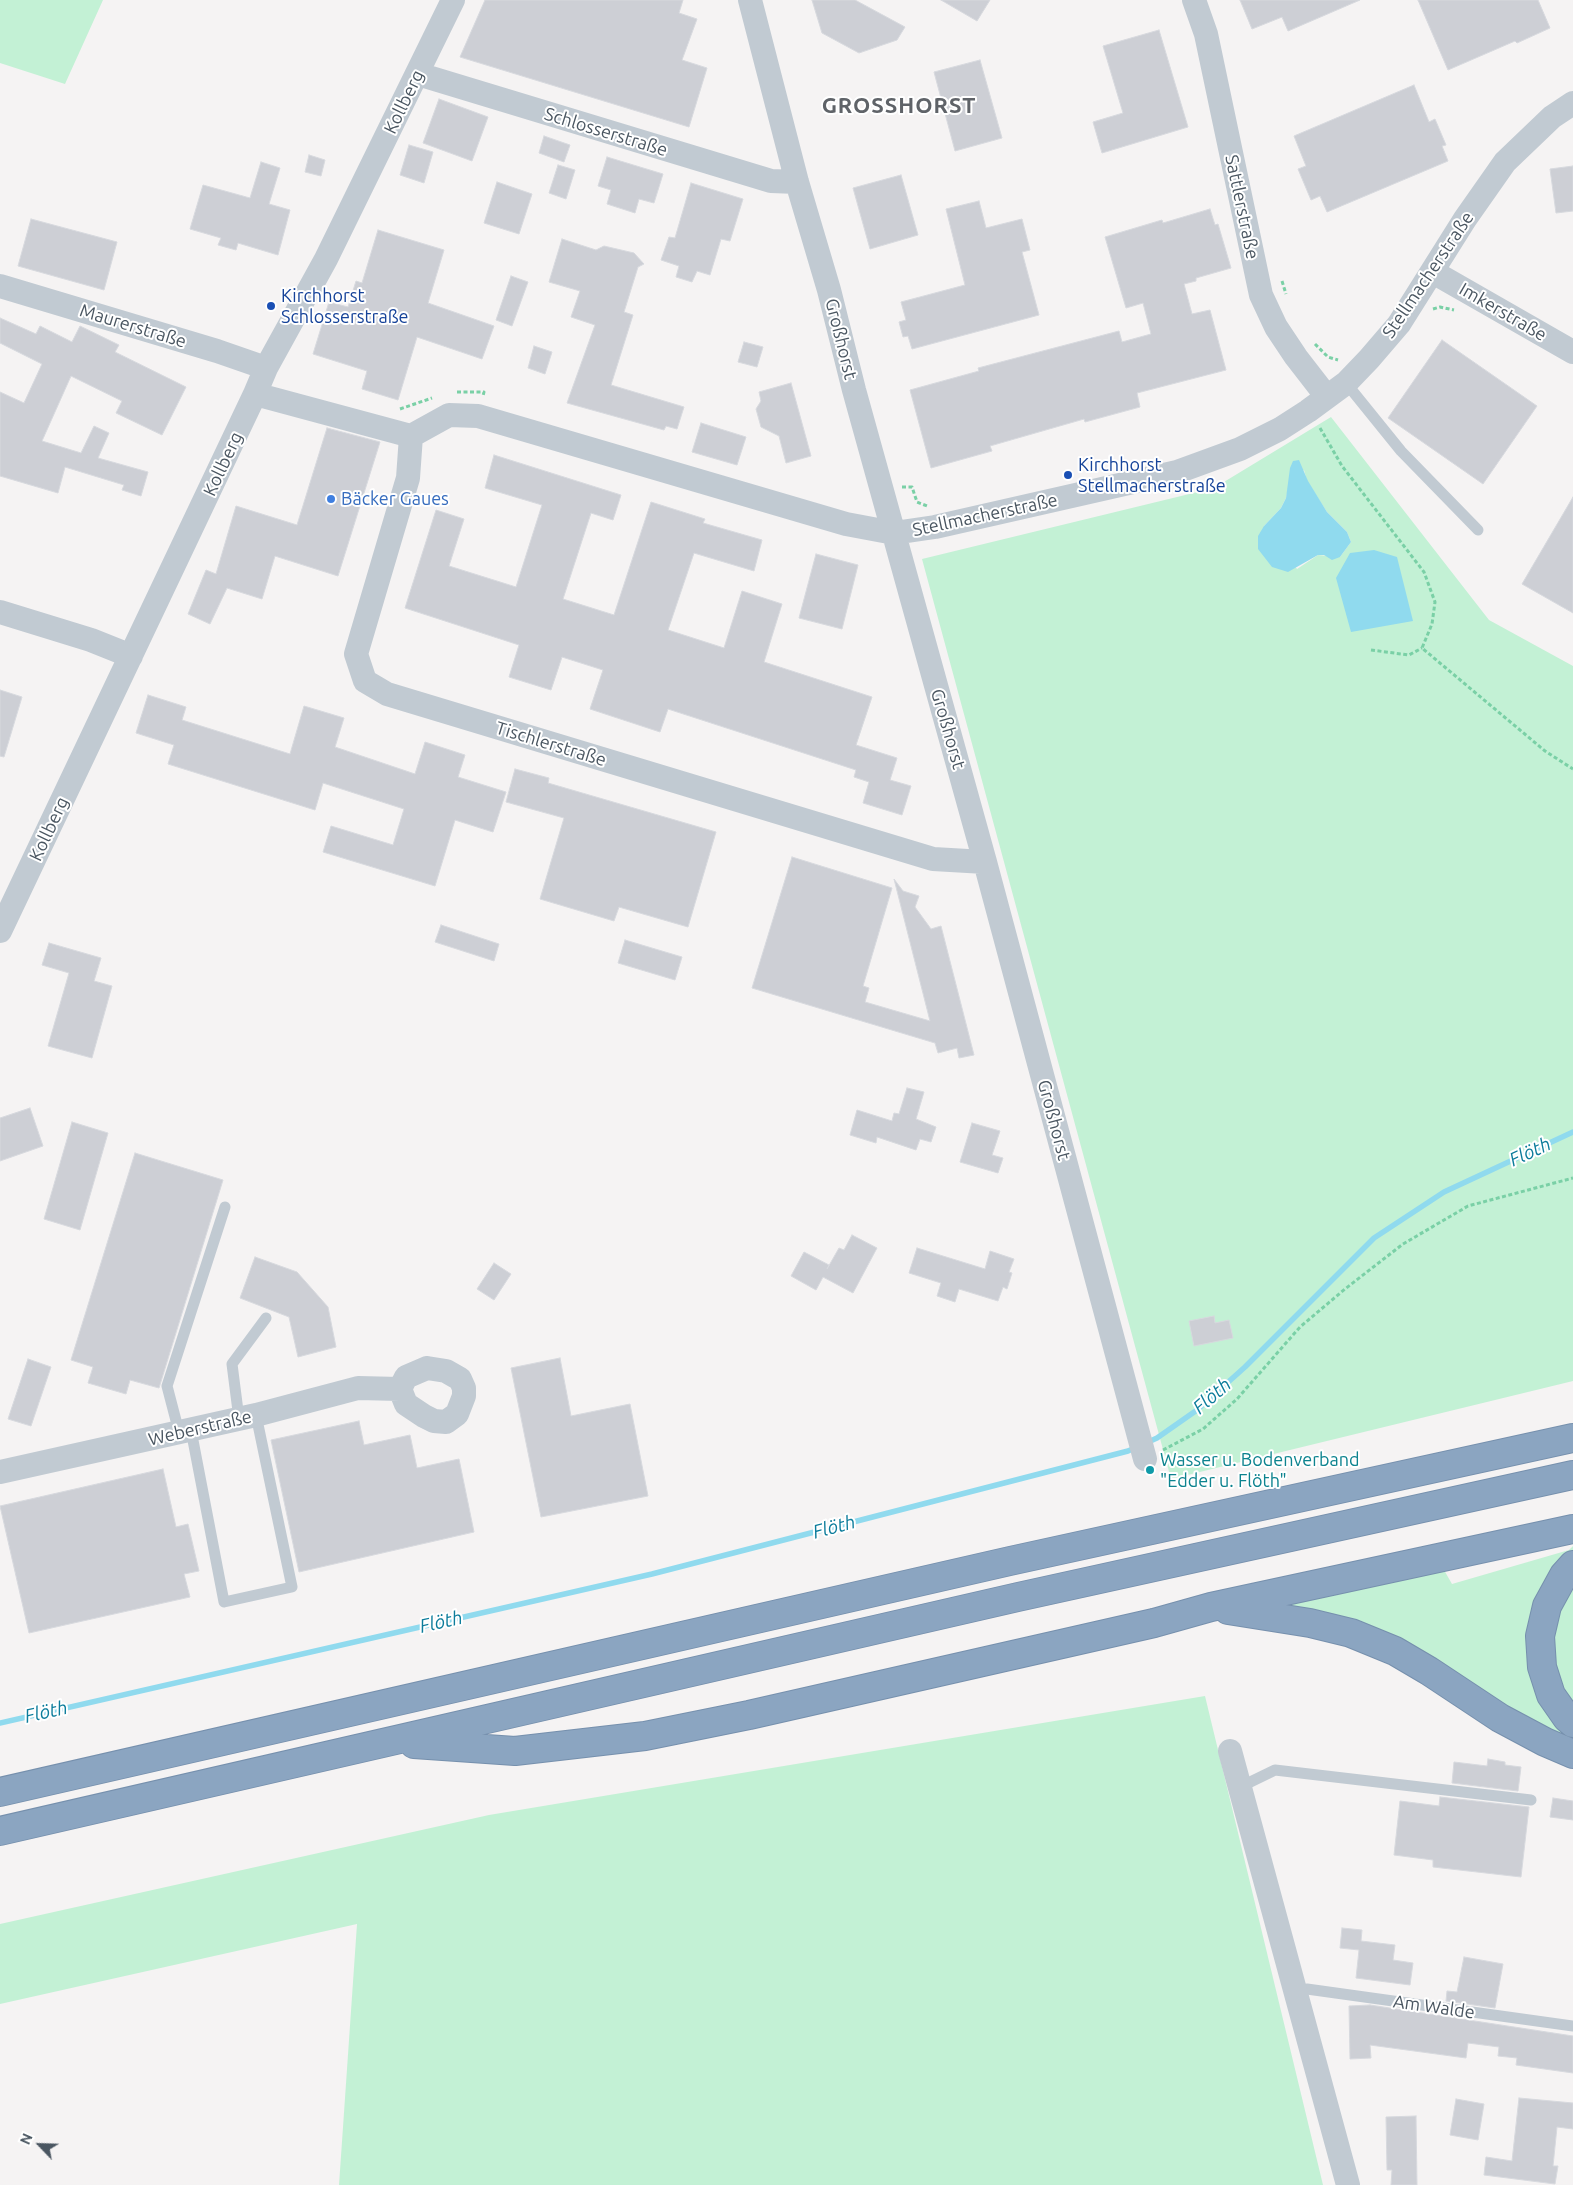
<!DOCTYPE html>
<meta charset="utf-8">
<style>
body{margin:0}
#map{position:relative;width:1573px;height:2185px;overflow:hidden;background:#f5f3f3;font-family:Ubuntu,sans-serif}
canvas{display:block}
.north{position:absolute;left:15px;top:2120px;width:50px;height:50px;-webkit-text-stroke:4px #fff;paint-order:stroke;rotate:294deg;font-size:14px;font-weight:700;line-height:20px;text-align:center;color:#4a5661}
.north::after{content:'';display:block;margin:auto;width:18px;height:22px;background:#4a5661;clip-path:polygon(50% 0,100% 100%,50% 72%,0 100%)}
</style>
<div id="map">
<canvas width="1573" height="2185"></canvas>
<div class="north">N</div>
</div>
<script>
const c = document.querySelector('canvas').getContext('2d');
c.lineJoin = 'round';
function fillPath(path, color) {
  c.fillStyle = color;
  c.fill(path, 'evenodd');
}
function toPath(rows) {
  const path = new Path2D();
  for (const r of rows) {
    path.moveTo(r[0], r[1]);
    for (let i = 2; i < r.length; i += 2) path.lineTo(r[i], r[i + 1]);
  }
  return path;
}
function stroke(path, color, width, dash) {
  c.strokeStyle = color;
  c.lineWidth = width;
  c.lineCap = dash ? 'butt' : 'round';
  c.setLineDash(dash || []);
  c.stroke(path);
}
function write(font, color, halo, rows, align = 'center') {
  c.font = font + ' Ubuntu,sans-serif';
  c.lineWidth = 4;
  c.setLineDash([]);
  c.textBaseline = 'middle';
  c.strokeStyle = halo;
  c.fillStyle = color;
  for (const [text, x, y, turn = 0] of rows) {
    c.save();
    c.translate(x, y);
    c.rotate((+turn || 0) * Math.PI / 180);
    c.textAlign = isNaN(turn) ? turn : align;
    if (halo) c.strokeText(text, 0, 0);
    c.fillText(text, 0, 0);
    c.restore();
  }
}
fillPath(toPath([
 [0,0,103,0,65,84,0,63],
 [1331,417,1489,620,1573,666,1573,1381,1171,1479,922,559,1214,488],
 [1304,470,1307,481,1327,512,1347,532,1351,542,1340,557,1318,555,1297,569,1264,526,1281,508,1286,498,1289,484],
 [1573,1546,1573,1552,1555,1568,1537,1601,1573,1742,1282,1606,1444,1570,1452,1584,1569,1550],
 [1573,1585,1573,1706,1562,1689,1555,1666,1554,1637,1559,1610],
 [1205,1696,1323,2185,339,2185,357,1924,0,2004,0,1924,489,1815]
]), '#c3f1d5');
fillPath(toPath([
 [1299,460,1308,481,1327,512,1347,532,1351,542,1340,557,1332,560,1324,555,1318,555,1288,572,1272,567,1258,549,1258,536,1264,526,1281,508,1286,498,1290,468,1293,461],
 [1374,550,1397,557,1413,621,1351,632,1336,578,1350,553]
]), '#90daee');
stroke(toPath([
 [1146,1443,1157,1438,1197,1410,1245,1367,1374,1238,1444,1192,1573,1132],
 [0,1723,652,1574,1128,1451,1137,1447]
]), '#90daee', 5.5);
const building = toPath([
 [485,0,683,0,679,13,697,19,682,60,707,68,689,127,460,57,485,0],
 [812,0,855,0,905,27,897,40,859,53,822,33,812,0],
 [941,0,990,0,977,21,941,0],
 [1240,0,1360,0,1288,31,1282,17,1252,29,1240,0],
 [1418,0,1538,0,1550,28,1517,43,1515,41,1448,70,1418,0],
 [1159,30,1188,127,1102,153,1093,122,1123,113,1103,46,1159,30],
 [980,60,1002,138,955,151,934,72,980,60],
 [1414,85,1429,122,1435,119,1446,145,1442,146,1448,161,1327,212,1320,196,1311,200,1298,169,1306,166,1294,136,1414,85],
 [439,99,488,117,472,161,423,143,439,99],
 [544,136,570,145,564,162,539,153,544,136],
 [409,145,433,152,424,183,400,175,409,145],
 [309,155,325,160,321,176,305,172,309,155],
 [607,157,663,174,654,203,639,199,635,213,607,204,611,190,598,186,607,157],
 [261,162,280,168,269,204,290,210,278,255,238,243,236,250,218,245,221,238,190,229,203,185,250,198,261,162],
 [558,165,575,170,566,199,549,193,558,165],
 [1573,166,1573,211,1556,213,1550,169,1573,166],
 [901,175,918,235,870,249,853,188,901,175],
 [497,182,532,194,519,234,484,223,497,182],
 [691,183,743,199,730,241,721,239,710,275,697,271,692,282,676,277,679,266,661,260,669,237,675,238,691,183],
 [979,201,986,228,1022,219,1030,250,1022,252,1039,315,912,349,908,336,903,337,899,322,906,320,901,302,965,285,946,209,979,201],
 [1210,209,1215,225,1218,224,1231,268,1196,278,1196,281,1184,284,1192,314,1210,310,1226,370,1137,393,1140,407,1085,422,1084,419,990,446,992,451,931,468,910,390,979,371,978,368,1119,331,1122,342,1151,334,1143,303,1126,308,1105,237,1162,220,1163,223,1210,209],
 [31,219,117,242,104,290,18,266,31,219],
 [378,230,444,250,428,303,494,326,482,359,417,337,398,400,362,389,367,371,313,354,329,302,348,307,356,281,362,283,378,230],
 [562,239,596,250,604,246,634,253,644,264,638,267,624,312,633,315,611,385,684,407,677,429,666,426,664,430,567,403,595,325,571,317,580,291,549,282,562,239],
 [511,276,528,282,512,326,496,320,511,276],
 [0,318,36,334,40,326,72,342,80,326,119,345,115,352,186,387,162,435,116,413,122,401,71,376,42,441,81,453,94,426,109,433,98,458,148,472,141,496,122,490,124,485,65,467,58,493,0,476,0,392,24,403,42,364,0,343,0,318],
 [1442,340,1537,406,1483,484,1388,418,1442,340],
 [744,342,763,347,757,367,738,362,744,342],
 [534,346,552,352,545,374,528,368,534,346],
 [791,383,811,456,786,463,779,436,761,427,756,409,761,401,759,392,791,383],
 [701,423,746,437,737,465,692,452,701,423],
 [327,428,380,442,338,576,275,556,262,599,227,588,210,624,188,614,206,570,216,574,236,506,297,525,327,428],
 [494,455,621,495,613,520,591,513,563,599,614,615,651,502,705,519,703,523,762,540,754,571,694,553,668,630,724,648,742,591,782,604,764,662,872,697,856,745,897,758,890,780,911,786,902,815,863,803,869,782,854,777,856,770,668,709,660,732,590,709,603,670,562,657,551,690,509,677,519,645,405,608,436,510,464,519,449,566,516,587,542,505,485,488,494,455],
 [1573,497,1573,613,1522,584,1573,497],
 [816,554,858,565,842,629,799,618,816,554],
 [0,690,22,697,4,757,0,756,0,690],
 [148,695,186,707,182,720,290,754,304,706,344,718,335,747,415,774,425,742,465,755,458,777,506,792,493,832,455,820,435,886,323,852,331,826,393,845,404,809,323,783,315,810,168,764,174,745,136,733,148,695],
 [515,769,549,778,548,783,716,832,688,927,619,907,614,921,540,899,564,818,506,802,515,769],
 [792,857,892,888,863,986,869,988,865,1002,930,1021,894,879,903,891,919,896,915,907,931,929,941,926,974,1055,959,1058,957,1048,938,1053,935,1043,752,988,792,857],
 [441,925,499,944,494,961,435,942,441,925],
 [625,940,682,957,675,980,618,963,625,940],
 [49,943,101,958,94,981,112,986,92,1058,48,1046,69,973,42,965,49,943],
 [907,1088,924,1092,916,1119,936,1127,931,1142,920,1139,916,1150,877,1137,876,1143,850,1135,857,1110,892,1121,894,1113,899,1114,907,1088],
 [30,1108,43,1146,0,1161,0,1118,30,1108],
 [72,1122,108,1133,80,1230,44,1219,72,1122],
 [972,1123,1000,1131,992,1155,1003,1158,998,1173,960,1162,972,1123],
 [135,1153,223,1180,159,1388,130,1380,126,1394,88,1383,93,1367,71,1360,135,1153],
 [852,1235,877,1248,853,1293,823,1277,816,1290,791,1276,804,1252,829,1265,827,1269,839,1248,844,1250,852,1235],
 [917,1248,985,1269,990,1251,1014,1259,1009,1272,1012,1273,1007,1289,1003,1287,998,1301,959,1289,955,1302,937,1296,941,1283,909,1273,917,1248],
 [255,1257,297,1272,328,1307,336,1347,298,1357,289,1317,240,1298,255,1257],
 [494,1263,511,1274,494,1300,477,1289,494,1263],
 [1214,1316,1215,1323,1229,1320,1233,1338,1194,1346,1189,1321,1214,1316],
 [560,1358,571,1416,630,1404,648,1496,541,1517,511,1368,560,1358],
 [28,1359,51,1367,31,1426,8,1419,28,1359],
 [359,1421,364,1445,410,1435,417,1468,459,1459,474,1532,299,1572,271,1440,359,1421],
 [163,1469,176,1527,188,1524,199,1571,184,1574,190,1597,29,1633,0,1506,163,1469],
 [1488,1759,1505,1762,1505,1765,1521,1767,1518,1791,1452,1783,1454,1762,1487,1766,1488,1759],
 [1440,1797,1529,1807,1521,1877,1433,1867,1433,1860,1394,1855,1400,1801,1439,1806,1440,1797],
 [1553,1798,1573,1801,1573,1820,1550,1817,1553,1798],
 [1342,1928,1362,1930,1361,1941,1395,1945,1393,1960,1413,1963,1410,1985,1356,1978,1359,1950,1340,1948,1342,1928],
 [1464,1957,1503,1964,1495,2008,1446,2001,1447,1991,1457,1992,1464,1957],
 [1370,2005,1573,2036,1573,2073,1516,2065,1517,2058,1498,2056,1499,2047,1468,2043,1466,2058,1370,2045,1371,2058,1350,2059,1349,2006,1370,2005],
 [1519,2098,1573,2103,1573,2129,1557,2127,1553,2166,1558,2166,1555,2184,1484,2175,1486,2157,1512,2161,1519,2098],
 [1456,2099,1484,2104,1478,2140,1450,2135,1456,2099],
 [1416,2116,1417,2185,1391,2185,1392,2170,1387,2170,1386,2117,1416,2116]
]);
fillPath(building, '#cdcfd5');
stroke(building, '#d7d9de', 1);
const highway = toPath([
 [1573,1565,1564,1575,1547,1606,1540,1636,1542,1667,1551,1695,1567,1718,1573,1723],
 [1228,1610,1310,1623,1351,1633,1395,1651,1429,1671,1500,1718,1545,1742,1573,1754],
 [414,1744,515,1751,645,1736,749,1715,1154,1623,1211,1607,1573,1529],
 [0,1792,1010,1561,1573,1438],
 [0,1831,1018,1597,1573,1475]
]);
stroke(highway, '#7690ad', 30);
stroke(toPath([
 [1282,281,1286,294],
 [1433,309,1440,307,1454,310],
 [1315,344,1328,357,1338,360],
 [457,392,484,392,483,396],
 [400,409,432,398],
 [1320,428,1342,466,1424,572,1435,602,1432,624,1422,648,1545,751,1573,769],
 [902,487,912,487,917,502,927,506],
 [1371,650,1409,655,1422,648],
 [1163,1450,1203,1429,1237,1399,1300,1327,1345,1289,1403,1244,1468,1206,1573,1178]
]), '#7ad0a6', 3, [4, 2.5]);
stroke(toPath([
 [1346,383,1401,451,1478,530],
 [239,1419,232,1364,266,1318],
 [191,1430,224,1602,292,1587,256,1415],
 [179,1432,167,1386,225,1207],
 [1240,1787,1275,1770,1531,1800],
 [1296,1993,1307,1989,1573,2026]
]), '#c1cad2', 11);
stroke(toPath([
 [750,0,797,182,829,290,854,390,985,862,1145,1459],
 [1194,0,1206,34,1261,295,1276,327,1296,357,1327,397],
 [418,74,771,181,797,182],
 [1433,272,1573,352],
 [0,286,217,351,266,368],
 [255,394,411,436,449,415,478,416,846,524,894,533,935,527,1177,472,1240,449,1280,429,1308,411,1346,383,1369,359,1399,324,1465,219,1505,162,1552,117,1573,103],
 [411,436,408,478,356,654,365,681,387,694,933,859,985,862],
 [0,612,91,640,131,656],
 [0,931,255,394,266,368,326,259,453,0],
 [427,1368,446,1371,460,1379,464,1388,464,1396,457,1414,446,1422,434,1421,424,1416,406,1404,400,1389,406,1377,427,1368],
 [0,1472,256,1415,358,1388,400,1389],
 [1230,1751,1348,2185]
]), '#c1cad2', 24);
stroke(highway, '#8ba5c1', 28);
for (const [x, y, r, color] of [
 [271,306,5,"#1a4fb4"],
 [1068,475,5,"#1a4fb4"],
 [331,499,5,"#3f7fe0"],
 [1150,1470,5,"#0f9aa8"]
]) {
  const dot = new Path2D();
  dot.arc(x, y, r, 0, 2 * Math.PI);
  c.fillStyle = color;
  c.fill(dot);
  stroke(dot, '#fff', 2);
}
write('18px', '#4a5661', '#fff', [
 ["Kollberg",404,102,-64],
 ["Schlosserstraße",606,132,17],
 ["Sattlerstraße",1242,207,78],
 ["Stellmacherstraße",1428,275,-56],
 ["Imkerstraße",1503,312,30],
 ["Maurerstraße",133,326,17],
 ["Großhorst",841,339,76],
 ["Kollberg",223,464,-65],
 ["Stellmacherstraße",985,515,-12],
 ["Großhorst",948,729,74],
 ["Tischlerstraße",551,744,17],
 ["Kollberg",49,829,-65],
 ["Großhorst",1054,1120,75],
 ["Weberstraße",200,1428,-13],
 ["Am Walde",1434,2007,8]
]);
write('18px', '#164399', '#fff', [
 ["Kirchhorst",281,296],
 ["Schlosserstraße",281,317],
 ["Kirchhorst",1078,465],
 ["Stellmacherstraße",1078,486]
], 'left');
write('18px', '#366cbe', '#fff', [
 ["Bäcker Gaues",341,499]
], 'left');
write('18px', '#0d838f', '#fff', [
 ["Wasser u. Bodenverband",1160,1460],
 ["\"Edder u. Flöth\"",1160,1481]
], 'left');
write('italic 19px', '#0c7c9b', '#fff', [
 ["Flöth",1530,1152,-25],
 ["Flöth",1212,1396,-41],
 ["Flöth",834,1527,-15],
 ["Flöth",441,1622,-13],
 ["Flöth",46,1712,-13]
]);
c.letterSpacing = '1px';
write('bold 22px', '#5f6368', '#fff', [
 ["GROSSHORST",899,106]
]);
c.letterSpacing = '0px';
</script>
